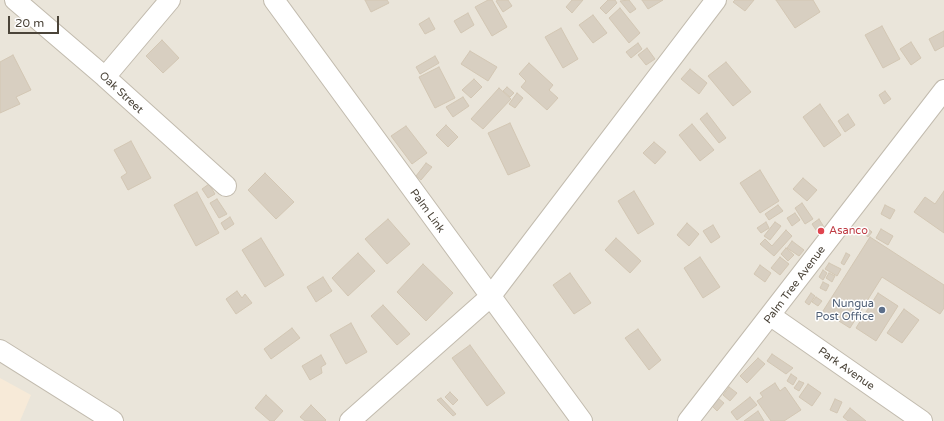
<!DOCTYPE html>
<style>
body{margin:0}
#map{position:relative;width:944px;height:421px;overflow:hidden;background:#f6f3ec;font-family:"Varela Round",sans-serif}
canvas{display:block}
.scale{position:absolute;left:8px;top:16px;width:51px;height:18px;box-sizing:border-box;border:2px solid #4b4439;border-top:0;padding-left:5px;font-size:12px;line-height:14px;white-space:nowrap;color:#4b4439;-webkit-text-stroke:3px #fff;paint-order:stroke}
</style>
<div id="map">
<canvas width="944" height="421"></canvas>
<div class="scale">20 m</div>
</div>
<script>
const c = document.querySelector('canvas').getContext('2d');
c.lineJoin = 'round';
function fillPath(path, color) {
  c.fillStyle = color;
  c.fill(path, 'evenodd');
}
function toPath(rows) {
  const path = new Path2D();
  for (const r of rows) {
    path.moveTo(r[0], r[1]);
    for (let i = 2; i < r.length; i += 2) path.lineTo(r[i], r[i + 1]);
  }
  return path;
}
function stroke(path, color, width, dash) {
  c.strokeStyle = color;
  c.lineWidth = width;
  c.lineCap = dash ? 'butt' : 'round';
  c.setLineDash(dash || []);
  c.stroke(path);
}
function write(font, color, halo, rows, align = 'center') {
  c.font = font + ' "Varela Round",sans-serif';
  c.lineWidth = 3;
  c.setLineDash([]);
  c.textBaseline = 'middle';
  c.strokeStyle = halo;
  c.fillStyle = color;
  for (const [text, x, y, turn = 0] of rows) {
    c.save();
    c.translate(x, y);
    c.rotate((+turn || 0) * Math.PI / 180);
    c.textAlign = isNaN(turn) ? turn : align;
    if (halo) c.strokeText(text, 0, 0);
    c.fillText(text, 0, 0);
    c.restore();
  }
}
fillPath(toPath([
 [0,0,944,0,944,421,0,421]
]), '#eae5da');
fillPath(toPath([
 [0,378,31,395,20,421,0,421]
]), '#f7ead8');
const building = toPath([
 [365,0,387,0,389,3,371,12,365,0],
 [488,0,492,0,507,27,492,36,475,7,488,0],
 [498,0,508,0,512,6,503,12,496,1,498,0],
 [572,0,583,0,572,13,566,7,572,0],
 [608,0,615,0,617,3,606,14,600,8,608,0],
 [629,0,636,9,630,13,620,1,629,0],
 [642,0,663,0,648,9,642,0],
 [735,0,754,0,745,11,733,2,735,0],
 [776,0,813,0,820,12,795,28,776,0],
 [620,8,640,33,629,43,609,18,620,8],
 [468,13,474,25,461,33,454,21,468,13],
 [593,15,607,33,593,43,579,25,593,15],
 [429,18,435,29,425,34,419,24,429,18],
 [882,26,900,59,883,68,865,35,882,26],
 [561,28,578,59,563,68,545,37,561,28],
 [944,31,944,46,935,51,929,39,944,31],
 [162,40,179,58,163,73,146,56,162,40],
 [911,42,921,58,911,65,900,49,911,42],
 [638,43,642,49,631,58,626,52,638,43],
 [647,48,655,59,646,65,638,55,647,48],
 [470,51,497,67,488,81,461,64,470,51],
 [13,55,31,90,16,97,20,104,0,113,0,62,13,55],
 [435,56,439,63,420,74,416,67,435,56],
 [726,62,751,92,733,106,708,76,726,62],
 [529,63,553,85,549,90,558,98,547,110,521,87,526,81,519,74,529,63],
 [439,67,455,98,435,108,419,77,439,67],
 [690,69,707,83,699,94,681,79,690,69],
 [474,79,482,87,471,98,462,90,474,79],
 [507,87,514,93,510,97,503,91,507,87],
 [499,88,511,99,483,129,471,119,499,88],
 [885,91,891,99,884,104,879,95,885,91],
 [517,93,523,98,515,108,509,104,517,93],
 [463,97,469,106,453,117,446,107,463,97],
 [820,104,841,135,824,147,803,117,820,104],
 [707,113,726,138,719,143,700,119,707,113],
 [848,114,855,125,845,132,838,121,848,114],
 [510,123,530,166,508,175,488,133,510,123],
 [692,124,714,150,700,161,679,135,692,124],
 [446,125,458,137,448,147,436,135,446,125],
 [406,126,427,153,412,164,391,136,406,126],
 [131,141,151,178,128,190,121,177,127,173,114,150,131,141],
 [654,142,666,152,655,164,643,153,654,142],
 [426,163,432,167,421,180,416,176,426,163],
 [760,170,779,201,760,213,740,183,760,170],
 [265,173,294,202,276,219,248,190,265,173],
 [803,178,817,190,807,201,793,189,803,178],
 [209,184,215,194,208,198,202,189,209,184],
 [634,191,654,224,638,234,618,201,634,191],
 [944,191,944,233,914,212,925,197,935,204,944,191],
 [197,192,219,233,196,246,174,205,197,192],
 [217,199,227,214,219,218,210,203,217,199],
 [802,203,813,219,805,224,795,208,802,203],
 [778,205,783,211,769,220,765,214,778,205],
 [885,205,895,210,890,219,881,214,885,205],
 [795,213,800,220,792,226,787,218,795,213],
 [230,217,234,224,225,230,221,223,230,217],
 [388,219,410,244,387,264,365,239,388,219],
 [819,219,827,232,820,236,812,224,819,219],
 [766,222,769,228,761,233,757,228,766,222],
 [775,222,781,226,770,240,764,236,775,222],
 [687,223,699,234,689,246,677,235,687,223],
 [713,225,720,237,711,243,703,231,713,225],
 [867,228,872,232,868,237,863,233,867,228],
 [881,229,893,236,888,245,876,238,881,229],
 [786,230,792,236,774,256,760,244,765,239,772,246,786,230],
 [870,237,944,285,944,308,940,314,882,277,850,328,823,311,870,237],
 [261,238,284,275,265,287,242,250,261,238],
 [616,238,641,261,630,273,605,250,616,238],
 [792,241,804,250,799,256,787,248,792,241],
 [786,248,794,255,788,261,781,254,786,248],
 [358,253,375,271,348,296,332,278,358,253],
 [846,253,850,255,844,265,841,263,846,253],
 [700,257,720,287,703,298,684,268,700,257],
 [780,257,789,264,780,275,771,268,780,257],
 [829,263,841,269,837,276,825,269,829,263],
 [423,264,453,293,426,321,397,292,423,264],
 [760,265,771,273,765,282,754,274,760,265],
 [823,270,827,273,823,280,819,277,823,270],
 [570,273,591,303,574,314,553,285,570,273],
 [829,273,835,276,832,282,826,278,829,273],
 [323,277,332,291,316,302,307,287,323,277],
 [823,282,829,285,826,291,820,288,823,282],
 [237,291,242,298,245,294,252,303,236,314,226,299,237,291],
 [811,293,815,296,809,305,805,302,811,293],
 [878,293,898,306,876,341,856,328,878,293],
 [816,297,822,301,818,306,812,302,816,297],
 [383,305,410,334,397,345,371,316,383,305],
 [904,309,919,320,902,343,887,333,904,309],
 [351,323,367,352,346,364,330,335,351,323],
 [292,328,300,338,271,359,264,349,292,328],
 [638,329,661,360,649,370,625,338,638,329],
 [470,345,505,393,487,406,452,358,470,345],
 [772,354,793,368,786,374,767,361,772,354],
 [321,355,326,364,321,367,322,373,310,380,302,366,321,355],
 [758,358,765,364,747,383,740,376,758,358],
 [791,374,797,378,793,385,787,381,791,374],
 [799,381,804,383,799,391,794,388,799,381],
 [775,383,780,391,785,387,801,410,784,421,771,421,757,401,763,397,760,393,775,383],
 [808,384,821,393,812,406,799,397,808,384],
 [729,387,737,393,730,401,723,395,729,387],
 [450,392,458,400,453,405,445,397,450,392],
 [266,395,283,411,274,421,270,421,255,408,266,395],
 [750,397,757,405,737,420,731,412,750,397],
 [441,398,456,414,453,416,437,400,441,398],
 [718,398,724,403,717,411,711,405,718,398],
 [835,399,842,402,837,413,830,410,835,399],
 [311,405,326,420,325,421,305,421,300,417,311,405],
 [850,408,866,421,848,421,843,417,850,408],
 [758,411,764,421,744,421,758,411]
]);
fillPath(building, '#d8cfc1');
stroke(building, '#d3c7b4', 1);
const minor = toPath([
 [15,0,105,77,226,186],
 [274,0,582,421],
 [105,77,170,0],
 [771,316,922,421],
 [0,350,113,421],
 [350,421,490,297,716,0],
 [688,421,944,90]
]);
stroke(minor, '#c2bbae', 22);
stroke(minor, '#fff', 20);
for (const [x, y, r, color] of [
 [821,231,4,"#e0444e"],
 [882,310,4,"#5c6f8a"]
]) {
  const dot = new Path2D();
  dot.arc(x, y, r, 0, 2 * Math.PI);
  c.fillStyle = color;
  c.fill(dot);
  stroke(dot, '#fff', 1.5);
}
write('11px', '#4b4439', '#fff', [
 ["Oak Street",121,93,43],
 ["Palm Link",427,211,54],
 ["Palm Tree Avenue",795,285,-53],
 ["Park Avenue",846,369,35]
]);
write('11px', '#be3a42', '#fff', [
 ["Asanco",829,231]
], 'left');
write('11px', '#4e5e75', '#fff', [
 ["Nungua",874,304],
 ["Post Office",874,317]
], 'right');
</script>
